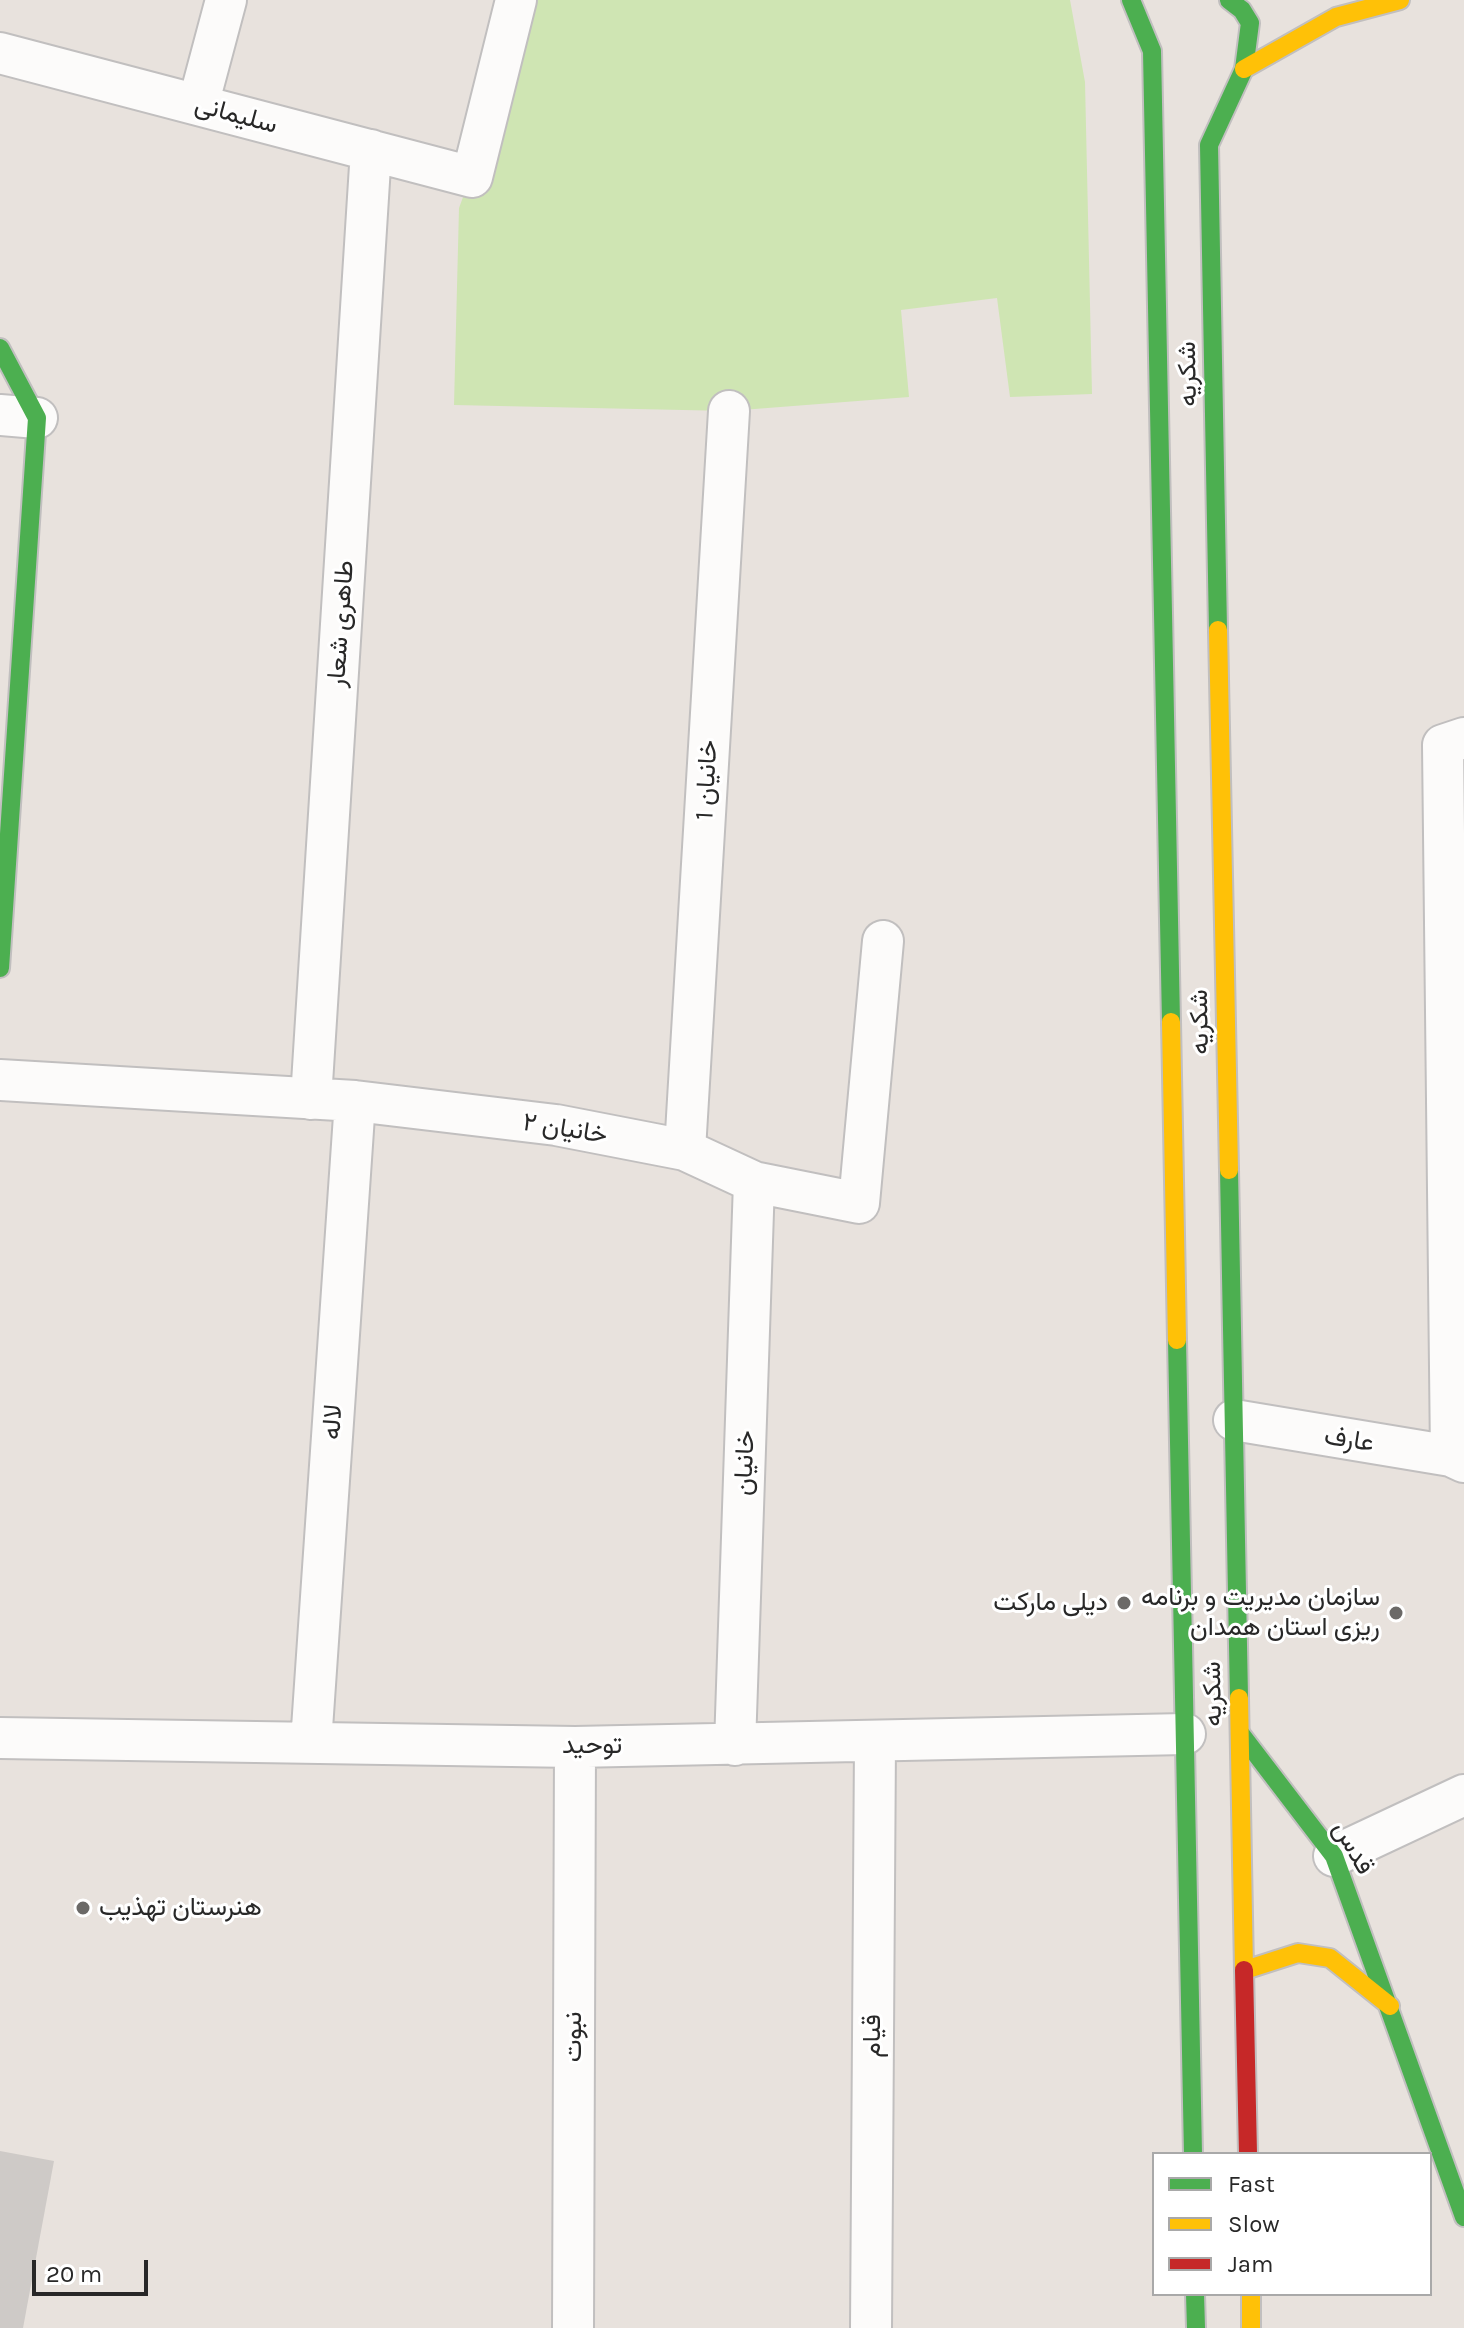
<!DOCTYPE html>
<meta charset="utf-8">
<style>
body{margin:0}
#map{position:relative;width:1464px;height:2328px;overflow:hidden;background:#e8e2dd;font-family:Karla,sans-serif}
canvas{display:block}
.legend{position:absolute;left:1152px;top:2152px;width:280px;height:144px;box-sizing:border-box;background:#fff;border:2px solid #a9a9a9;margin:0;padding:10px 14px;list-style:none;font-size:24px;color:#282828}
.legend li{display:flex;align-items:center;gap:16px;height:40px}
.legend b{width:40px;border:2px solid #a9a9a9}
.scale{position:absolute;left:32px;top:2260px;width:116px;height:36px;box-sizing:border-box;border:4px solid #282828;border-top:0;padding-left:10px;font-size:24px;line-height:28px;white-space:nowrap;color:#282828;-webkit-text-stroke:6px #fff;paint-order:stroke}
</style>
<div id="map">
<canvas width="1464" height="2328"></canvas>
<ul class="legend">
<li><b style="height:10px;background:#4caf50"></b>Fast</li>
<li><b style="height:10px;background:#ffc107"></b>Slow</li>
<li><b style="height:10px;background:#c62828"></b>Jam</li>
</ul>
<div class="scale">20 m</div>
</div>
<script>
const c = document.querySelector('canvas').getContext('2d');
c.lineJoin = 'round';
function fillPath(path, color) {
  c.fillStyle = color;
  c.fill(path, 'evenodd');
}
function toPath(rows) {
  const path = new Path2D();
  for (const r of rows) {
    path.moveTo(r[0], r[1]);
    for (let i = 2; i < r.length; i += 2) path.lineTo(r[i], r[i + 1]);
  }
  return path;
}
function stroke(path, color, width, dash) {
  c.strokeStyle = color;
  c.lineWidth = width;
  c.lineCap = dash ? 'butt' : 'round';
  c.setLineDash(dash || []);
  c.stroke(path);
}
function write(font, color, halo, rows, align = 'center') {
  c.font = font + ' Karla,Vazirmatn,sans-serif';
  c.lineWidth = 6;
  c.setLineDash([]);
  c.textBaseline = 'middle';
  c.strokeStyle = halo;
  c.fillStyle = color;
  for (const [text, x, y, turn = 0] of rows) {
    c.save();
    c.translate(x, y);
    c.rotate((+turn || 0) * Math.PI / 180);
    c.textAlign = isNaN(turn) ? turn : align;
    if (halo) c.strokeText(text, 0, 0);
    c.fillText(text, 0, 0);
    c.restore();
  }
}
fillPath(toPath([
 [536,0,1070,0,1085,82,1092,394,1010,397,997,298,901,310,909,397,729,411,454,405,459,208]
]), '#cfe5b3');
fillPath(toPath([
 [0,2151,54,2161,23,2328,0,2328]
]), '#cecac7');
const street = toPath([
 [0,53,472,177,516,0],
 [198,105,226,0],
 [0,415,37,418],
 [0,1080,355,1101,556,1125,685,1150,754,1182,859,1203,883,941],
 [311,1099,371,150],
 [685,1150,729,411],
 [1234,1420,1451,1456,1464,1462],
 [1451,1456,1443,745,1464,738],
 [0,1738,575,1747,1185,1734],
 [311,1743,355,1101],
 [735,1745,754,1182],
 [1334,1856,1464,1795],
 [573,2328,575,1747],
 [871,2328,875,1743]
]);
const fast = toPath([
 [1131,0,1152,51,1171,1022],
 [0,348,37,418,0,968],
 [1218,630,1209,145,1244,69,1250,23,1242,10,1229,0],
 [1229,1170,1239,1698],
 [1177,1340,1193,2154],
 [1240,1733,1334,1856,1464,2217],
 [1195,2294,1196,2328]
]);
const slow = toPath([
 [1244,69,1336,17,1400,0],
 [1218,630,1229,1170],
 [1171,1022,1177,1340],
 [1239,1698,1244,1970],
 [1245,1970,1298,1953,1330,1958,1390,2006],
 [1251,2294,1251,2328]
]);
const jam = toPath([
 [1244,1970,1248,2154]
]);
stroke(street, '#c1bfbf', 44);
stroke(fast, '#c1bfbf', 22);
stroke(slow, '#c1bfbf', 22);
stroke(jam, '#c1bfbf', 22);
stroke(street, '#fcfbfa', 40);
stroke(fast, '#4caf50', 18);
stroke(slow, '#ffc107', 18);
stroke(jam, '#c62828', 18);
for (const [x, y, r, color] of [
 [1124,1603,8,"#6b6967"],
 [1396,1613,8,"#6b6967"],
 [83,1908,8,"#6b6967"]
]) {
  const dot = new Path2D();
  dot.arc(x, y, r, 0, 2 * Math.PI);
  c.fillStyle = color;
  c.fill(dot);
  stroke(dot, '#fff', 3);
}
write('26px', '#282828', '#fff', [
 ["سلیمانی",236,115,15],
 ["شکریه",1188,374,-91],
 ["طاهری شعار",341,624,-86],
 ["خانیان 1",707,780,-87],
 ["شکریه",1200,1022,-91],
 ["خانیان ۲",565,1129,9],
 ["لاله",333,1422,-86],
 ["عارف",1349,1440,9],
 ["خانیان",745,1463,-88],
 ["شکریه",1213,1694,-91],
 ["توحید",592,1746],
 ["قدس",1353,1848,61],
 ["قیام",873,2036,-90],
 ["نبوت",574,2037,-90]
]);
write('26px', '#282828', '#fff', [
 ["سازمان مدیریت و برنامه",1380,1598],
 ["ریزی استان همدان",1380,1628],
 ["دیلی مارکت",1108,1603],
 ["هنرستان تهذیب",99,1908,"left"]
], 'right');
</script>
